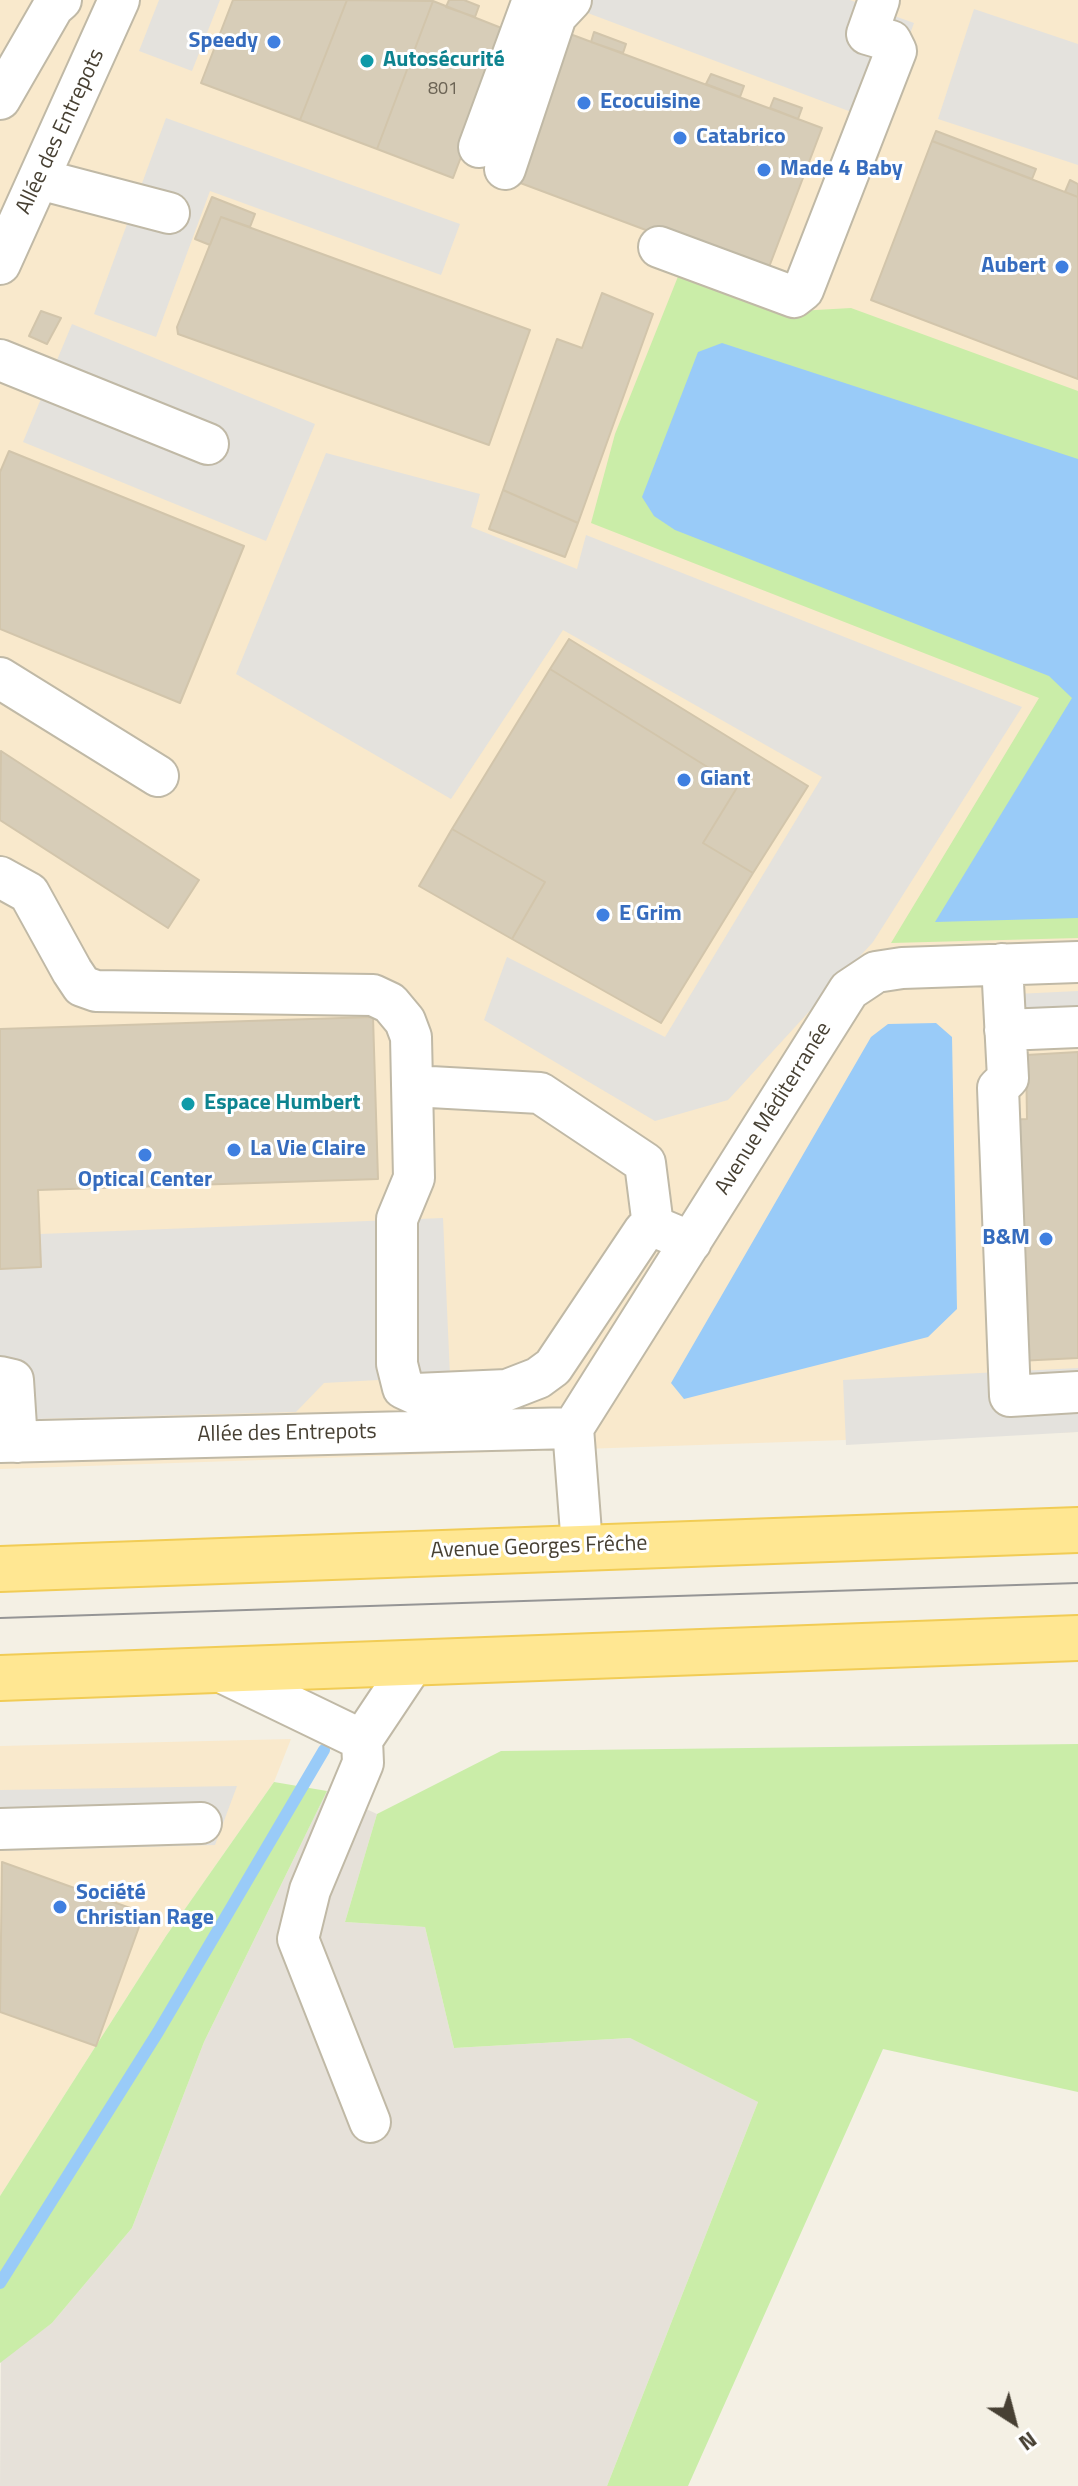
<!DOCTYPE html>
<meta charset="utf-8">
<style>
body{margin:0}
#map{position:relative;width:1078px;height:2486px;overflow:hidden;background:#f4f0e4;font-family:"Titillium Web",sans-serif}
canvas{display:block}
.north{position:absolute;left:974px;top:2382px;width:80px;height:80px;-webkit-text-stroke:6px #fff;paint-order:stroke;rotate:144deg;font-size:22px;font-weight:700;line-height:32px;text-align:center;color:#474033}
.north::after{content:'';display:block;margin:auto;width:28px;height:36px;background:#474033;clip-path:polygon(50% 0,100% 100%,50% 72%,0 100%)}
</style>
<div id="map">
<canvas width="1078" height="2486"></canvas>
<div class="north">N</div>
</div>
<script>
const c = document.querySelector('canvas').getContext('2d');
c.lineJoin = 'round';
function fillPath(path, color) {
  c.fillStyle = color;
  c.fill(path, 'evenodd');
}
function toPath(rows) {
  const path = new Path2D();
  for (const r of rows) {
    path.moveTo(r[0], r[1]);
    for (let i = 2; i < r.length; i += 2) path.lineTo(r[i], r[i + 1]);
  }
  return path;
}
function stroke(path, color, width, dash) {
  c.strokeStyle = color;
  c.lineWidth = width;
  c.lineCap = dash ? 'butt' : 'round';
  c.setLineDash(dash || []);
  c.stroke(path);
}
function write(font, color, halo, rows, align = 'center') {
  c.font = font + ' "Titillium Web",sans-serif';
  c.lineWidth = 6;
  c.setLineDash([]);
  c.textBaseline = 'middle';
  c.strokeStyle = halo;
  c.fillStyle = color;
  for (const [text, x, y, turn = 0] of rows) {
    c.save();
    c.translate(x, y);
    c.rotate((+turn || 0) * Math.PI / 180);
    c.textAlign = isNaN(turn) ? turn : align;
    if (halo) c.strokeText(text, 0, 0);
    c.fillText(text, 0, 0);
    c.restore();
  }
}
fillPath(toPath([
 [0,0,1078,0,1078,1432,0,1469],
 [291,1739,274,1782,166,1936,0,2196,0,1746]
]), '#f9e9cc');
fillPath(toPath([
 [327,1791,377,1814,345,1922,425,1927,454,2048,630,2038,758,2102,607,2486,0,2486,1,2360,52,2323,132,2228,204,2042]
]), '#e6e1d9');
fillPath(toPath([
 [681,269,798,311,851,308,1078,391,1078,938,891,943,1039,698,591,523,615,434],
 [1078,1744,1078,2092,883,2049,688,2486,607,2486,758,2102,630,2038,454,2048,425,1927,345,1922,377,1814,501,1751],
 [274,1782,327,1791,204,2042,132,2228,52,2323,0,2363,0,2196,166,1936]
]), '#caeda8');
fillPath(toPath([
 [159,0,220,0,192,71,139,51],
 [553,0,850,0,914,23,878,122],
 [974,9,1078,44,1078,165,938,119],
 [166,118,460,224,441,275,210,191,156,337,94,314],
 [72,324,315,424,266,541,23,442],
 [326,453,480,494,471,527,577,569,586,535,1022,707,873,942,728,1100,655,1121,484,1020,507,957,665,1037,822,777,563,630,451,799,236,674],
 [1078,991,1078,1037,995,995],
 [443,1218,450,1376,324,1383,296,1412,0,1420,0,1269,41,1267,40,1234],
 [1078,1368,1078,1432,846,1445,843,1380],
 [237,1786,215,1845,0,1851,0,1790]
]), '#e4e2dd');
fillPath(toPath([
 [722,343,1078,459,1078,918,935,922,1072,698,1049,676,675,530,654,516,642,497,698,352],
 [936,1023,952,1037,957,1309,928,1337,684,1399,671,1383,871,1037,888,1024]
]), '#99cbf8');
stroke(toPath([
 [0,2283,158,2032,324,1750]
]), '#99cbf8', 12);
const building = toPath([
 [233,0,347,0,300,120,201,83,233,0],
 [347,0,433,1,377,149,300,120,347,0],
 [449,0,464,0,479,6,475,17,446,7,449,0],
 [433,1,509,31,453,178,377,149,433,1],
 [594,32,626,44,623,53,591,42,594,32],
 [570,34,822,128,766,275,515,181,570,34],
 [711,74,744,86,740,97,706,84,711,74],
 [774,98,802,108,798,119,770,108,774,98],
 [936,131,1036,169,1032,179,932,141,936,131],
 [932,141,1078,197,1078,379,871,300,932,141],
 [1070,180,1078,184,1078,197,1065,192,1070,180],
 [212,197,255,214,250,227,221,217,210,245,195,239,212,197],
 [221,217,530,330,489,445,178,334,177,327,221,217],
 [602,293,653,314,578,523,503,490,557,339,582,348,602,293],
 [41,311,61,318,47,344,29,336,41,311],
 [9,451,244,546,180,703,0,629,0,472,9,451],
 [503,490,578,523,565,557,489,529,503,490],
 [569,639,808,786,753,873,703,843,738,786,550,669,569,639],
 [550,669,738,786,703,843,753,873,661,1023,512,939,545,882,452,829,550,669],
 [1,751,199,880,168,928,0,820,1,751],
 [452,829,545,882,512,939,419,886,452,829],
 [373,1017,378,1179,38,1190,41,1267,0,1269,0,1029,373,1017],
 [1078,1052,1078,1358,1018,1361,1009,1120,1027,1119,1026,1055,1078,1052],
 [2,1862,144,1913,96,2046,0,2012,2,1862]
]);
fillPath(building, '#d7cdb8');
stroke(building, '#d2c5ab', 2);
const minor = toPath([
 [0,99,53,7,61,0],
 [479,147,533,0],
 [505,169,556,16,571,0],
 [39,179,169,213],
 [659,247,794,297,803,290,896,51,891,41,867,34,879,0],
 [0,264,119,0],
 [0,360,208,444],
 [0,678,158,776],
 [0,877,29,893,72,971,82,986,96,991,373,995,390,1003,405,1021,411,1037,414,1178,397,1219,397,1364,403,1388,416,1394,507,1390,538,1378,553,1367,644,1231,653,1226,691,1242],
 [1002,964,1008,1078,998,1088,1010,1396,1078,1392],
 [1005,1030,1078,1027],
 [412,1086,540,1093,645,1163,653,1226],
 [0,1377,13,1380,17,1442],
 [573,1428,849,990,876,972,902,968,1078,962],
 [573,1428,582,1546],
 [0,1442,573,1428],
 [215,1669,362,1740,414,1662],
 [362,1740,363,1763,310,1890,298,1939,370,2122],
 [0,1829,201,1823]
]);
const major = toPath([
 [0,1569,1078,1530],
 [0,1678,1078,1638]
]);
stroke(minor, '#c0b9a6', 44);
stroke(major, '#f1cc55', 48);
stroke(minor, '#fff', 40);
stroke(major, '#ffe792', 44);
stroke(toPath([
 [0,1618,1078,1583]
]), '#959595', 2);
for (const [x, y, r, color] of [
 [274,42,8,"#3f7fe0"],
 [367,61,8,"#0f9aa8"],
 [584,103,8,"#3f7fe0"],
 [680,138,8,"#3f7fe0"],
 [764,170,8,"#3f7fe0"],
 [1062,267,8,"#3f7fe0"],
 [684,780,8,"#3f7fe0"],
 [603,915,8,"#3f7fe0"],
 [188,1104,8,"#0f9aa8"],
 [234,1150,8,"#3f7fe0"],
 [145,1155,8,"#3f7fe0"],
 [1046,1239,8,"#3f7fe0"],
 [60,1907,8,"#3f7fe0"]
]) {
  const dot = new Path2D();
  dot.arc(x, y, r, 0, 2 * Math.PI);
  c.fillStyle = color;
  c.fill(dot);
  stroke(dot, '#fff', 3);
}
write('18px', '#6b6354', null, [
 ["801",443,90]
]);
write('bold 22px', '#366cbe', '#fff', [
 ["Speedy",258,42,"right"],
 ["Ecocuisine",600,103],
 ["Catabrico",696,138],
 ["Made 4 Baby",780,170],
 ["Aubert",1046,267,"right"],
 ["Giant",700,780],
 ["E Grim",619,915],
 ["La Vie Claire",250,1150],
 ["Optical Center",145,1181,"center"],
 ["B&M",1030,1239,"right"],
 ["Société",76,1894],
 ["Christian Rage",76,1919]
], 'left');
write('bold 22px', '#0d838f', '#fff', [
 ["Autosécurité",383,61],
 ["Espace Humbert",204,1104]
], 'left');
write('22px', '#474033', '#fff', [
 ["Allée des Entrepots",61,132,-65],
 ["Avenue Méditerranée",774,1109,-58],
 ["Allée des Entrepots",287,1434,-1],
 ["Avenue Georges Frêche",539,1548,-2]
]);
</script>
